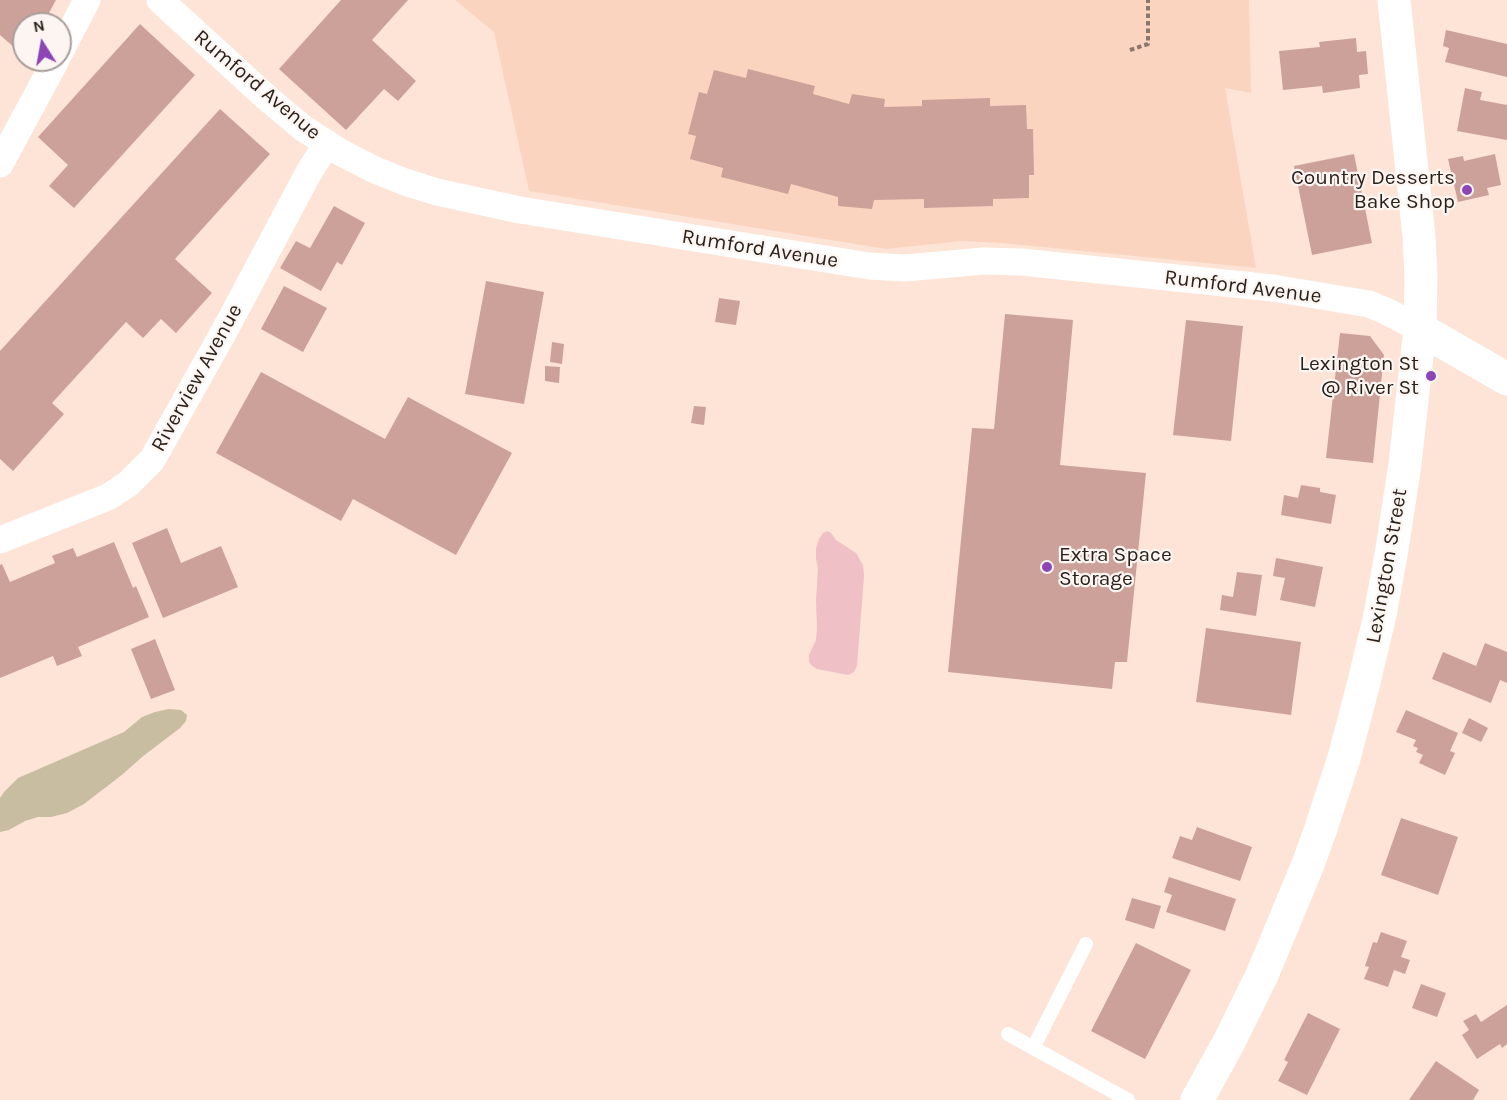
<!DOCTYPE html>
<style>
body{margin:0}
#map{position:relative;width:1507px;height:1100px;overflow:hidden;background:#fde4d6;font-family:Karla,sans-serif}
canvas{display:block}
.north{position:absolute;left:12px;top:12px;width:60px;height:60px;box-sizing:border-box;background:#fcf5f2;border:2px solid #a89f9b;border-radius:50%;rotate:349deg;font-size:16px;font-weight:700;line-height:24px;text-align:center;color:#2a1f19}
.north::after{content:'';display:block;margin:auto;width:21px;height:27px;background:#8d44b7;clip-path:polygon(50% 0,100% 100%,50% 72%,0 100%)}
</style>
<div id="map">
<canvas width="1507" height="1100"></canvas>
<div class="north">N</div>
</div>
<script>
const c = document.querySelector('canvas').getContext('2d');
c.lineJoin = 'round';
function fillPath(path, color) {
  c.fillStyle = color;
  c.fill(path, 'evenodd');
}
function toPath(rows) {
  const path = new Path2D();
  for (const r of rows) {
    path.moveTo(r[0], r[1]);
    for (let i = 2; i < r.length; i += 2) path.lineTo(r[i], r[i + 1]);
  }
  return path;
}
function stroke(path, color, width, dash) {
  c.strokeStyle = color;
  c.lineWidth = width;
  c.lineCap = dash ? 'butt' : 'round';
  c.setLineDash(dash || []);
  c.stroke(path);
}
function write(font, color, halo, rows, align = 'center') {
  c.font = font + ' Karla,sans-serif';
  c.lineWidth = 4.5;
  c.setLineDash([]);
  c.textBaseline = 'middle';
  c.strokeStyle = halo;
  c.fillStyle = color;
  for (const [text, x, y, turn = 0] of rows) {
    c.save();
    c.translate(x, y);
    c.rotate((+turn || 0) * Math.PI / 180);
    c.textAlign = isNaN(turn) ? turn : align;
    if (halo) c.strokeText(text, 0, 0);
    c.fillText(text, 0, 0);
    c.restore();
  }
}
fillPath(toPath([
 [455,0,1249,0,1251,93,1225,88,1256,268,1002,243,962,241,886,249,529,191,494,32]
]), '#fbd4c0');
fillPath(toPath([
 [169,709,181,710,187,715,186,721,180,728,142,757,123,774,84,804,67,813,51,817,38,817,25,821,9,830,0,832,0,798,4,792,18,778,124,732,142,717,155,712]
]), '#c8bda1');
fillPath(toPath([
 [827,531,831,533,836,540,856,553,863,565,864,576,857,666,854,672,848,675,817,669,812,666,809,662,809,655,816,640,817,629,816,600,818,568,816,559,816,549,819,539,823,533]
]), '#efc0c6');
fillPath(toPath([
 [0,0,56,0,43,24,24,24,24,56,0,35],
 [341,0,408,0,372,40,416,81,398,101,384,89,346,130,279,69],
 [140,24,195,75,74,208,49,186,68,165,38,137],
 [1446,30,1507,44,1507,77,1445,62,1449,48,1443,46],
 [1356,38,1357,52,1366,51,1368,74,1359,75,1360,88,1323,93,1322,86,1283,90,1279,51,1320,47,1319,42],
 [748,69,815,86,813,94,849,104,852,94,885,99,884,107,922,106,922,100,990,98,990,106,1026,105,1027,129,1033,129,1034,175,1029,175,1029,198,993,199,993,206,924,208,924,199,874,200,872,209,838,206,838,197,791,184,788,194,721,177,723,168,690,159,696,136,688,134,699,92,707,94,714,70,746,78],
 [1465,88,1482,92,1480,100,1507,105,1507,140,1457,131],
 [220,109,270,154,175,259,212,293,176,333,161,319,143,338,126,322,52,403,64,414,13,471,0,459,0,351],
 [1354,154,1372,243,1312,255,1294,166],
 [1495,154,1501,185,1487,188,1489,195,1458,202,1448,159,1463,156,1464,161],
 [334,206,365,223,342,265,337,262,321,291,280,268,296,241,310,248],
 [486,281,544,292,524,404,465,394],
 [284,286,327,308,303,352,261,329],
 [719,298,740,301,736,325,715,322],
 [1005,314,1073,320,1060,465,1146,473,1127,662,1115,662,1112,689,948,672,972,428,994,429],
 [1186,320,1243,326,1231,441,1173,435],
 [1340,333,1370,336,1384,355,1373,463,1326,458],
 [552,342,564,344,562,364,550,362],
 [545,366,560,367,559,383,545,381],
 [261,372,385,439,408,397,512,453,456,555,353,499,341,521,216,453],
 [694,406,706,407,704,425,691,423],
 [1301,485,1320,488,1320,492,1336,495,1331,524,1281,515,1284,495,1298,498],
 [167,528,181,563,221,546,238,587,163,618,132,543],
 [114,542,133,588,136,586,149,617,78,647,82,656,57,666,53,656,0,678,0,565,2,564,10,582,55,563,52,556,73,548,77,557],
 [1276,558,1323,567,1315,607,1280,600,1285,578,1273,576],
 [1237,572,1262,575,1256,616,1220,610,1222,595,1233,597],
 [1206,628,1301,642,1291,715,1196,702],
 [155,639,175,690,151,699,131,649],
 [1485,643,1507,652,1507,683,1500,680,1491,703,1432,679,1443,652,1476,666],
 [1406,710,1458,733,1450,751,1455,753,1445,775,1419,763,1423,755,1416,752,1418,748,1413,746,1416,740,1396,732],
 [1469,718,1488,728,1481,742,1462,733],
 [1401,818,1458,837,1438,895,1381,875],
 [1197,827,1252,847,1240,881,1172,858,1180,836,1192,840],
 [1169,877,1236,899,1225,931,1166,912,1172,895,1164,892],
 [1132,898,1161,906,1154,929,1125,920],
 [1381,932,1407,941,1401,957,1410,960,1405,974,1394,970,1388,987,1364,979,1369,967,1365,966,1373,942,1377,943],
 [1136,943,1191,970,1145,1059,1091,1031],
 [1421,984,1446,993,1437,1017,1412,1008],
 [1507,1005,1507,1044,1502,1048,1500,1044,1477,1059,1462,1035,1469,1030,1463,1021,1476,1014,1481,1022],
 [1308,1013,1340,1029,1307,1095,1278,1081,1288,1062,1284,1060],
 [1436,1061,1479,1090,1473,1100,1409,1100]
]), '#cca199');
stroke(toPath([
 [1130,50,1148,44,1148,0]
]), '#8a786f', 4, [4.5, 3]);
stroke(toPath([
 [1008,1034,1128,1100],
 [1033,1048,1086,944]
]), '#fff', 14);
stroke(toPath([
 [160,0,267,98,303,128,340,152,375,170,405,182,437,192,520,210,869,266,905,268,984,261,1021,262,1273,288,1369,304,1386,311,1420,329],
 [60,52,87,0],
 [0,164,56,60],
 [0,540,108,497,128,484,152,460,226,328,309,172,327,144]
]), '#fff', 27);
stroke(toPath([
 [1420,329,1507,379]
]), '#fff', 33);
stroke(toPath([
 [1197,1100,1229,1042,1262,975,1307,867,1320,831,1344,758,1363,686,1380,615,1392,549,1405,464,1420,329,1421,276,1419,237,1394,0]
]), '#fff', 33);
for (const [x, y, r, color] of [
 [1467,190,6,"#8d44b7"],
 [1431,376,6,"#8d44b7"],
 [1047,567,6,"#8d44b7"]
]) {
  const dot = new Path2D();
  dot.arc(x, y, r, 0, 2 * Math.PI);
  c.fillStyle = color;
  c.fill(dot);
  stroke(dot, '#fcf5f2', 2);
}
write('21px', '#2a1f19', '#fcf5f2', [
 ["Rumford Avenue",257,85,40],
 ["Rumford Avenue",760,249,9],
 ["Rumford Avenue",1243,287,7],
 ["Riverview Avenue",197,378,-61],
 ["Lexington Street",1387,566,-80]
]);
write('21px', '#2a1f19', '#fcf5f2', [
 ["Country Desserts",1455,178],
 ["Bake Shop",1455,202],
 ["Lexington St",1419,364],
 ["@ River St",1419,388],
 ["Extra Space",1059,555,"left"],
 ["Storage",1059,579,"left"]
], 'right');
</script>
